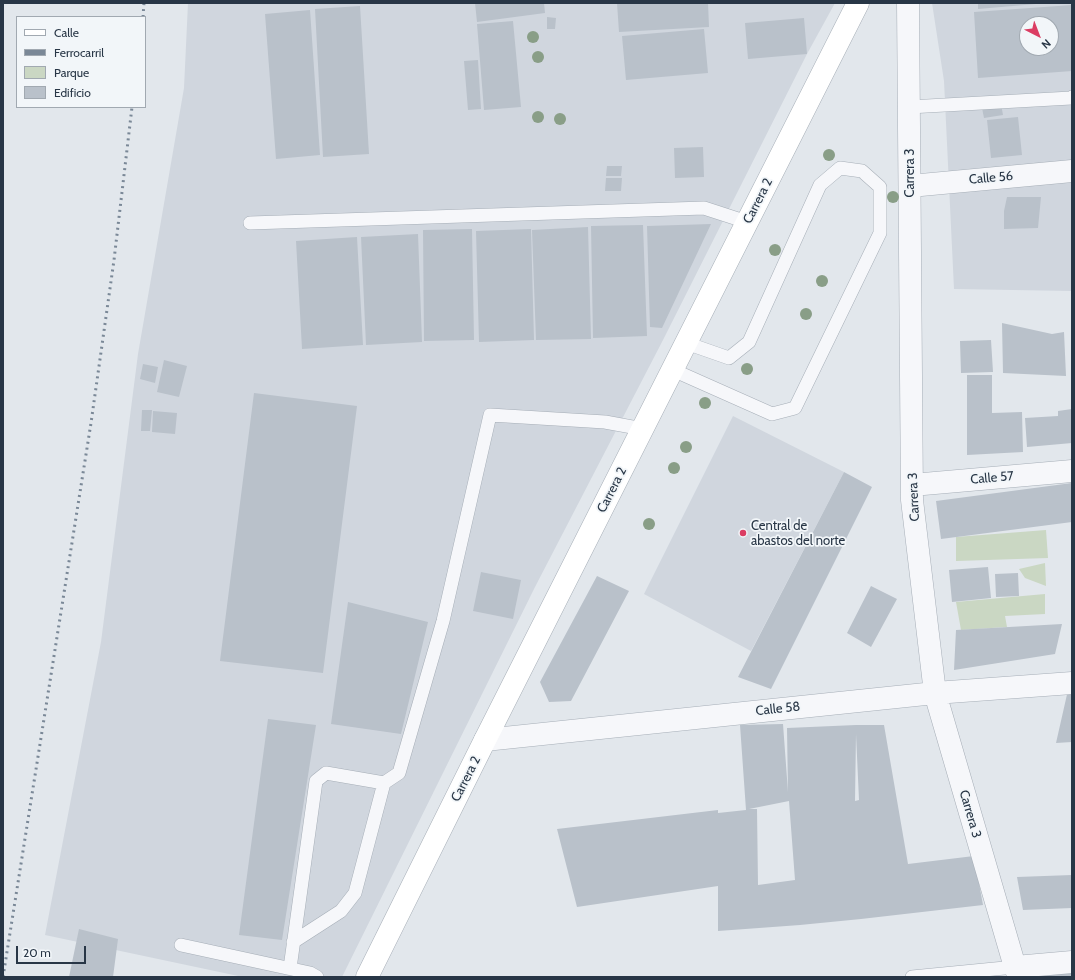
<!DOCTYPE html>
<style>
body{margin:0}
#map{position:relative;width:1075px;height:980px;overflow:hidden;background:#e2e7ec;font-family:Cabin,sans-serif}
canvas{display:block}
.frame{position:absolute;inset:0;border:4px solid #283646;pointer-events:none}
.legend{position:absolute;left:16px;top:16px;width:130px;height:92px;box-sizing:border-box;background:#f2f6f9;border:1px solid #a1a9b1;margin:0;padding:5px 7px;list-style:none;font-size:12px;color:#283646}
.legend li{display:flex;align-items:center;gap:8px;height:20px}
.legend b{width:20px;border:1px solid #a1a9b1}
.north{position:absolute;left:1019px;top:16px;width:40px;height:40px;box-sizing:border-box;background:#f2f6f9;border:1px solid #a1a9b1;border-radius:50%;rotate:138deg;font-size:11px;font-weight:700;line-height:16px;text-align:center;color:#283646}
.north::after{content:'';display:block;margin:auto;width:14px;height:18px;background:#db3d63;clip-path:polygon(50% 0,100% 100%,50% 72%,0 100%)}
.scale{position:absolute;left:16px;top:946px;width:70px;height:18px;box-sizing:border-box;border:2px solid #283646;border-top:0;padding-left:5px;font-size:12px;line-height:14px;white-space:nowrap;color:#283646;-webkit-text-stroke:3px #f2f6f9;paint-order:stroke}
</style>
<div id="map">
<canvas width="1075" height="980"></canvas>
<div class="frame"></div>
<ul class="legend">
<li><b style="height:5px;background:#fff"></b>Calle</li>
<li><b style="height:5px;background:#7a8897"></b>Ferrocarril</li>
<li><b style="height:11px;background:#cad7c3"></b>Parque</li>
<li><b style="height:11px;background:#b9c1ca"></b>Edificio</li>
</ul>
<div class="north">N</div>
<div class="scale">20 m</div>
</div>
<script>
const c = document.querySelector('canvas').getContext('2d');
c.lineJoin = 'round';
function fillPath(path, color) {
  c.fillStyle = color;
  c.fill(path, 'evenodd');
}
function toPath(rows) {
  const path = new Path2D();
  for (const r of rows) {
    path.moveTo(r[0], r[1]);
    for (let i = 2; i < r.length; i += 2) path.lineTo(r[i], r[i + 1]);
  }
  return path;
}
function stroke(path, color, width, dash) {
  c.strokeStyle = color;
  c.lineWidth = width;
  c.lineCap = dash ? 'butt' : 'round';
  c.setLineDash(dash || []);
  c.stroke(path);
}
function write(font, color, halo, rows, align = 'center') {
  c.font = font + ' Cabin,sans-serif';
  c.lineWidth = 3.5;
  c.setLineDash([]);
  c.textBaseline = 'middle';
  c.strokeStyle = halo;
  c.fillStyle = color;
  for (const [text, x, y, turn = 0] of rows) {
    c.save();
    c.translate(x, y);
    c.rotate((+turn || 0) * Math.PI / 180);
    c.textAlign = isNaN(turn) ? turn : align;
    if (halo) c.strokeText(text, 0, 0);
    c.fillText(text, 0, 0);
    c.restore();
  }
}
fillPath(toPath([
 [188,3,835,3,807,54,663,340,535,587,342,977,243,977,45,935,101,642,138,354,184,88],
 [932,3,1072,3,1072,291,954,289,944,81],
 [1027,24,1051,24,1051,48,1027,48],
 [733,416,844,472,751,651,644,594]
]), '#d0d6de');
fillPath(toPath([
 [1046,530,1048,558,956,561,956,537],
 [1045,563,1046,586,1025,578,1019,569],
 [1045,594,1045,614,1005,616,1007,627,961,630,956,602]
]), '#cad7c3');
fillPath(toPath([
 [475,3,544,3,545,13,477,22],
 [617,3,708,3,709,27,619,32],
 [978,3,1036,3,1036,4,978,9],
 [1072,5,1072,71,978,78,974,12],
 [1027,24,1051,24,1051,48,1027,48],
 [360,6,369,154,323,157,315,9],
 [310,10,320,155,276,159,265,14],
 [547,17,556,18,555,29,547,29],
 [804,18,807,54,748,59,745,23],
 [513,21,521,107,484,110,477,24],
 [704,29,708,73,626,80,622,36],
 [478,60,481,109,468,110,464,61],
 [1001,104,1003,115,984,118,982,108],
 [1018,117,1022,155,991,158,987,120],
 [703,147,704,177,675,178,674,148],
 [607,166,622,166,621,176,606,176],
 [606,178,622,178,621,191,605,191],
 [1007,197,1041,197,1038,228,1004,229,1004,211],
 [711,224,662,328,650,327,647,226],
 [643,225,647,336,593,338,591,226],
 [588,227,591,339,536,340,532,230],
 [472,229,474,340,424,341,423,230],
 [531,229,534,340,479,342,476,231],
 [418,234,422,342,366,345,361,237],
 [357,237,363,345,302,349,296,241],
 [1002,323,1052,334,1064,332,1066,376,1003,373],
 [991,340,993,372,961,373,960,341],
 [164,360,187,366,179,397,157,392],
 [143,364,158,367,155,383,140,379],
 [967,375,992,375,992,413,1022,412,1023,452,967,455],
 [254,393,357,406,323,673,220,661],
 [1072,409,1072,443,1027,447,1025,418,1058,416,1058,411],
 [142,410,152,410,150,431,141,431],
 [153,411,177,413,175,434,152,432],
 [844,472,872,487,771,689,738,677],
 [1072,483,1072,522,941,539,936,501],
 [988,567,991,598,952,602,949,570],
 [481,572,521,580,513,619,473,611],
 [1018,573,1019,596,996,597,995,574],
 [597,576,629,591,571,701,549,702,540,682],
 [871,586,897,599,871,647,847,633],
 [348,602,428,622,401,734,331,724],
 [1062,624,1055,654,954,670,956,630],
 [1068,690,1072,690,1072,742,1056,743],
 [268,719,316,725,282,940,239,935],
 [783,724,788,792,787,728,856,725,884,725,908,864,974,856,983,905,861,919,800,925,718,931,718,886,577,907,557,829,718,810,718,813,746,810,740,725],
 [856,734,859,800,855,801],
 [789,801,795,880,758,885,757,809,749,809],
 [1072,875,1072,908,1023,910,1017,877],
 [79,929,118,939,113,977,69,977],
 [1072,967,1072,977,1039,977,1036,970]
]), '#b9c1ca');
const lane = toPath([
 [909,107,1071,98,1072,97],
 [250,223,704,208,747,222],
 [673,370,772,414,795,408,880,233,880,187,862,171,840,168,820,185,749,342,729,358,686,343],
 [293,942,341,911,355,893,384,783],
 [181,945,310,973,317,977],
 [290,968,316,781,326,773,384,783,399,773,443,621,490,415,605,422,643,429],
 [912,977,1015,967]
]);
const street = toPath([
 [908,3,912,500,935,693,1015,967,1019,977],
 [910,186,1072,171],
 [912,485,1072,471],
 [485,740,935,693,1072,683],
 [1015,967,1072,962]
]);
const secondary = toPath([
 [367,977,485,740,858,3]
]);
stroke(lane, '#a6aeb7', 14);
stroke(street, '#a6aeb7', 23);
stroke(secondary, '#a6aeb7', 23);
stroke(lane, '#f6f7fa', 13);
stroke(street, '#f6f7fa', 22);
stroke(secondary, '#fff', 22);
stroke(toPath([
 [143,17,144,3],
 [3,977,91,423,114,260,132,107]
]), '#7a8897', 3, [2, 4]);
c.fillStyle = '#899e87';
for (const [x, y] of [
 [533,37],
 [538,57],
 [538,117],
 [560,119],
 [829,155],
 [893,197],
 [775,250],
 [822,281],
 [806,314],
 [747,369],
 [705,403],
 [686,447],
 [674,468],
 [649,524]
]) {
  c.beginPath();
  c.arc(x, y, 6, 0, 2 * Math.PI);
  c.fill();
}
for (const [x, y, r, color] of [
 [743,533,4,"#db3d63"]
]) {
  const dot = new Path2D();
  dot.arc(x, y, r, 0, 2 * Math.PI);
  c.fillStyle = color;
  c.fill(dot);
  stroke(dot, '#f2f6f9', 1.5);
}
write('13px', '#283646', '#f2f6f9', [
 ["Carrera 3",910,173,-90],
 ["Calle 56",991,178,-5],
 ["Carrera 2",758,201,-63],
 ["Calle 57",992,478,-5],
 ["Carrera 2",612,490,-63],
 ["Carrera 3",914,497,-93],
 ["Calle 58",778,709,-6],
 ["Carrera 2",466,779,-63],
 ["Carrera 3",970,814,74]
]);
write('13px', '#283646', '#f2f6f9', [
 ["Central de",751,526],
 ["abastos del norte",751,541]
], 'left');
</script>
